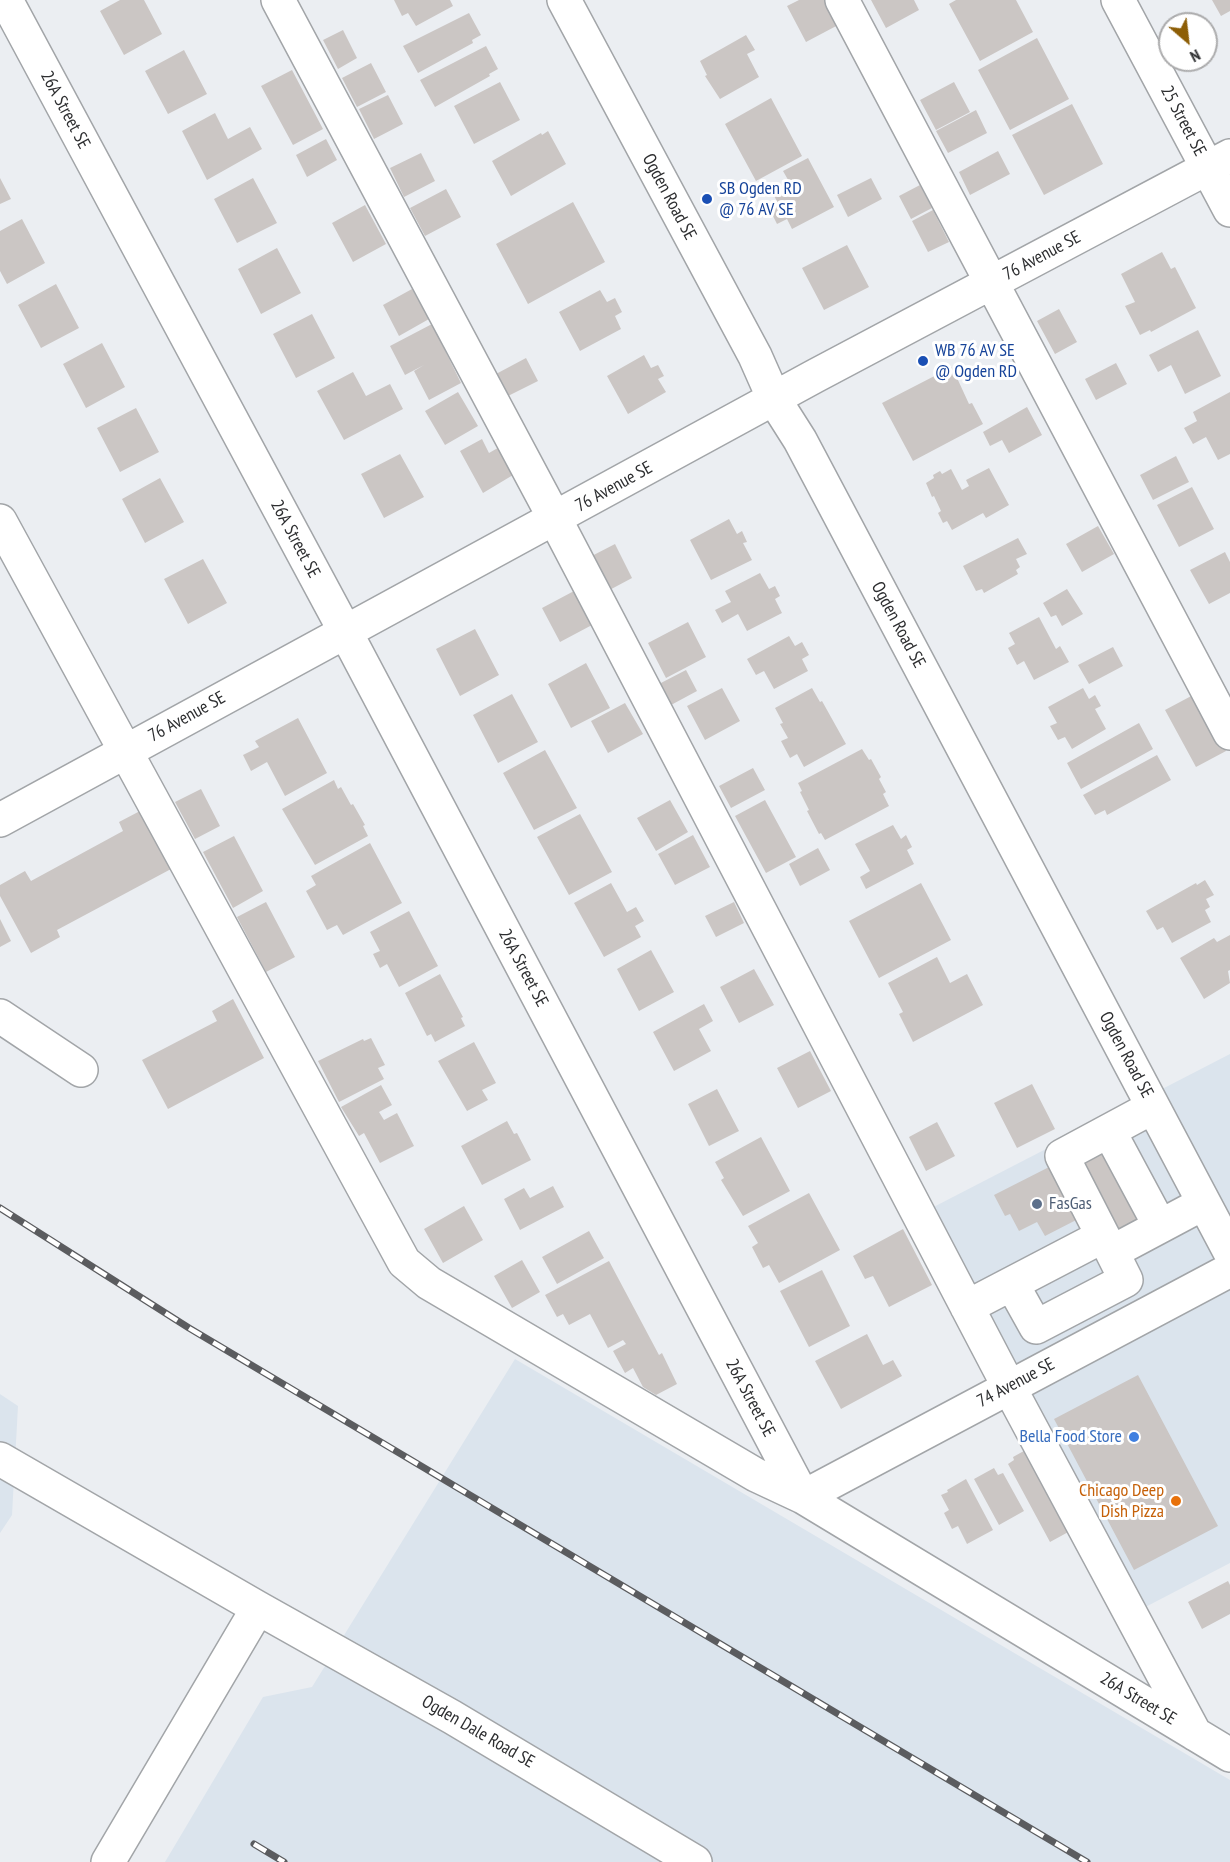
<!DOCTYPE html>
<style>
body{margin:0}
#map{position:relative;width:1230px;height:1862px;overflow:hidden;background:#ebeef2;font-family:"PT Sans Narrow",sans-serif}
canvas{display:block}
.north{position:absolute;left:1158px;top:12px;width:60px;height:60px;box-sizing:border-box;background:#fff;border:2px solid #ababac;border-radius:50%;rotate:152deg;font-size:16px;font-weight:700;line-height:24px;text-align:center;color:#2d2e30}
.north::after{content:'';display:block;margin:auto;width:21px;height:27px;background:#8d5e06;clip-path:polygon(50% 0,100% 100%,50% 72%,0 100%)}
</style>
<div id="map">
<canvas width="1230" height="1862"></canvas>
<div class="north">N</div>
</div>
<script>
const c = document.querySelector('canvas').getContext('2d');
c.lineJoin = 'round';
function fillPath(path, color) {
  c.fillStyle = color;
  c.fill(path, 'evenodd');
}
function toPath(rows) {
  const path = new Path2D();
  for (const r of rows) {
    path.moveTo(r[0], r[1]);
    for (let i = 2; i < r.length; i += 2) path.lineTo(r[i], r[i + 1]);
  }
  return path;
}
function stroke(path, color, width, dash) {
  c.strokeStyle = color;
  c.lineWidth = width;
  c.lineCap = dash ? 'butt' : 'round';
  c.setLineDash(dash || []);
  c.stroke(path);
}
function write(font, color, halo, rows, align = 'center') {
  c.font = font + ' "PT Sans Narrow",sans-serif';
  c.lineWidth = 6;
  c.setLineDash([]);
  c.textBaseline = 'middle';
  c.strokeStyle = halo;
  c.fillStyle = color;
  for (const [text, x, y, turn = 0] of rows) {
    c.save();
    c.translate(x, y);
    c.rotate((+turn || 0) * Math.PI / 180);
    c.textAlign = isNaN(turn) ? turn : align;
    if (halo) c.strokeText(text, 0, 0);
    c.fillText(text, 0, 0);
    c.restore();
  }
}
fillPath(toPath([
 [1230,1054,1230,1563,1132,1614,922,1213],
 [515,1359,1230,1780,1230,1862,165,1862,263,1697,312,1687],
 [0,1394,18,1406,12,1515,0,1533]
]), '#dbe4ed');
fillPath(toPath([
 [120,0,144,0,162,34,124,55,100,11],
 [394,0,450,0,453,6,416,26,408,13,402,16],
 [799,0,827,0,840,24,806,42,787,6],
 [871,0,914,0,919,10,886,28],
 [956,0,1016,0,1033,32,980,61,949,4],
 [1212,0,1230,0,1230,11,1221,16],
 [469,13,481,35,472,40,473,43,418,73,403,46],
 [343,30,357,58,338,69,323,40],
 [746,35,755,50,747,54,759,77,720,99,705,76,707,75,700,61],
 [1037,38,1069,99,1010,130,978,70],
 [486,46,498,69,489,74,490,76,435,107,420,80],
 [184,50,207,94,168,114,145,71],
 [371,63,386,92,357,107,342,78],
 [292,70,323,129,293,145,261,86],
 [500,82,520,120,474,144,454,106],
 [954,82,970,112,936,130,920,100],
 [388,95,403,124,374,139,359,109],
 [771,98,802,156,756,181,725,124],
 [1072,104,1103,164,1044,195,1012,135],
 [976,110,987,133,948,153,936,131],
 [215,113,228,139,250,127,262,149,207,180,182,131],
 [548,131,566,164,511,196,492,161,541,133,542,135],
 [326,139,337,160,307,177,296,155],
 [998,151,1010,174,970,195,959,172],
 [421,153,435,181,404,197,390,168],
 [808,158,834,207,792,229,787,219,777,224,769,208,778,203,773,194,791,185,783,171],
 [0,178,11,199,0,204],
 [253,178,277,223,237,243,214,199],
 [871,178,882,199,848,217,837,195],
 [920,185,932,208,911,219,899,196],
 [446,189,461,217,425,236,410,208],
 [573,202,605,262,528,304,496,244],
 [365,205,386,244,353,262,332,223],
 [933,210,949,242,928,252,912,221],
 [22,219,45,263,7,284,0,271,0,231],
 [847,245,869,287,824,310,802,268],
 [277,248,301,293,261,314,238,269],
 [1162,252,1171,269,1175,267,1196,308,1151,332,1150,330,1140,335,1125,306,1135,302,1121,274],
 [56,284,79,328,41,348,18,305],
 [412,289,429,319,399,336,383,305],
 [600,290,607,302,615,298,622,312,615,316,621,329,580,351,559,312],
 [1059,309,1077,342,1055,354,1037,321],
 [312,314,335,358,296,378,273,334],
 [432,324,461,383,429,400,414,371,424,365,405,375,390,346],
 [1198,330,1221,376,1185,394,1171,365,1158,372,1149,355],
 [102,343,125,387,86,408,63,364],
 [644,355,651,368,658,365,664,376,658,379,666,392,628,414,607,376],
 [526,358,538,381,508,396,496,374],
 [1116,363,1127,384,1096,400,1085,379],
 [952,367,969,404,972,403,983,424,913,461,882,403],
 [353,372,366,396,390,384,403,409,344,440,317,391],
 [458,392,478,426,445,445,425,411],
 [1230,392,1230,454,1218,460,1206,437,1193,444,1184,428,1197,421,1193,412],
 [1027,407,1042,435,1009,453,1002,440,990,446,983,432],
 [136,408,159,452,120,472,97,428],
 [482,439,489,453,503,445,518,472,483,493,460,451],
 [400,454,424,497,384,518,361,474],
 [1176,456,1189,482,1153,500,1140,475],
 [989,468,1009,505,986,518,983,513,952,530,947,521,943,523,938,513,941,511,934,496,932,497,926,483,934,478,933,475,940,471,942,474,951,469,962,490,969,486,966,480],
 [160,478,184,522,145,543,122,499],
 [1192,487,1214,529,1179,547,1157,505],
 [729,519,737,534,742,531,747,542,743,543,752,560,711,580,690,540],
 [1098,526,1114,554,1082,572,1066,544],
 [1018,538,1027,554,1016,559,1020,567,1016,570,1018,574,984,593,982,589,976,591,963,566],
 [615,544,632,578,602,594,584,560],
 [1225,552,1230,562,1230,593,1209,604,1190,570],
 [203,559,227,603,188,624,164,579],
 [760,573,769,589,775,586,780,596,775,599,782,613,747,631,738,614,722,623,715,610,731,602,725,591],
 [1067,589,1083,614,1062,626,1056,615,1051,617,1043,603],
 [574,591,592,625,560,642,542,608],
 [1039,617,1056,649,1060,646,1069,662,1034,680,1024,661,1017,665,1008,648,1015,644,1009,633],
 [688,622,706,657,666,678,648,643],
 [475,629,499,675,460,696,436,649],
 [789,636,795,646,802,642,809,655,802,659,808,671,774,689,764,671,756,675,747,659],
 [1113,647,1123,666,1089,684,1078,665],
 [586,663,610,708,571,728,548,684],
 [686,670,697,691,671,705,659,684],
 [722,688,740,721,705,740,687,706],
 [812,688,820,702,822,701,846,744,804,767,797,754,790,758,781,741,788,738,780,724,783,723,775,708],
 [1083,688,1089,699,1095,695,1101,706,1095,709,1106,729,1072,749,1065,737,1058,740,1050,726,1057,723,1048,707],
 [512,694,538,742,498,763,473,715],
 [1195,694,1226,751,1196,767,1165,710],
 [625,703,643,734,608,753,591,721],
 [298,718,327,773,285,796,267,762,251,771,243,755,259,747,255,741],
 [1139,723,1153,749,1081,789,1067,763],
 [862,749,869,760,871,759,881,777,879,779,886,792,883,794,889,806,825,840,821,833,819,834,807,811,809,810,800,792,802,791,798,783],
 [545,750,577,808,534,830,503,773],
 [1157,755,1171,780,1107,815,1105,810,1095,815,1083,795],
 [753,768,765,790,731,808,719,786],
 [334,780,338,789,341,787,351,805,353,804,365,825,363,826,368,836,315,865,282,809],
 [201,789,220,826,195,839,175,802],
 [670,800,688,832,656,851,637,818],
 [765,800,796,857,766,873,735,816],
 [140,811,171,869,57,930,60,937,31,953,0,896,0,885,25,871,31,881,123,831,119,822],
 [580,814,612,872,569,895,537,837],
 [893,825,901,839,906,835,912,847,907,850,914,864,866,889,860,877,870,871,855,844],
 [693,835,710,867,675,885,658,854],
 [234,836,263,891,233,908,203,852],
 [370,843,402,903,343,935,337,925,327,930,306,891,316,885,311,876],
 [818,848,830,870,800,886,789,864],
 [1205,880,1214,895,1206,899,1210,907,1205,910,1211,922,1172,943,1163,927,1157,930,1146,911,1196,883,1197,885],
 [611,883,627,912,636,907,644,921,635,926,641,937,604,957,574,903],
 [921,883,951,940,879,978,849,921],
 [266,902,295,957,266,972,237,917],
 [734,902,744,923,716,937,705,916],
 [409,911,438,966,399,987,387,964,380,968,373,954,380,951,370,932],
 [0,919,11,941,0,947],
 [1230,935,1230,970,1228,971,1230,983,1204,999,1180,958,1214,938,1217,942],
 [651,950,674,992,639,1011,617,969],
 [937,957,950,983,967,974,983,1005,913,1042,899,1014,903,1012,888,983],
 [754,969,774,1005,739,1023,720,987],
 [440,974,463,1017,461,1018,465,1026,435,1042,431,1034,427,1036,405,993],
 [233,999,264,1058,168,1109,142,1060,217,1021,212,1011],
 [704,1004,713,1021,699,1029,711,1051,674,1071,653,1032],
 [371,1038,385,1065,378,1068,384,1079,339,1102,318,1061,363,1039,364,1041],
 [474,1042,496,1083,482,1090,488,1100,467,1111,438,1061],
 [810,1051,831,1091,798,1108,777,1068],
 [1032,1084,1055,1129,1017,1148,994,1103],
 [381,1085,392,1105,379,1112,384,1120,397,1113,414,1146,380,1163,364,1133,359,1136,341,1107],
 [717,1089,739,1131,709,1146,688,1104],
 [507,1121,514,1134,517,1133,531,1160,482,1185,461,1146],
 [937,1122,955,1156,926,1171,909,1137],
 [761,1137,790,1191,743,1216,721,1180,724,1178,715,1162],
 [1105,1151,1140,1219,1109,1235,1074,1167],
 [1055,1164,1082,1217,1045,1236,1037,1222,1019,1231,1010,1214,1005,1216,994,1195],
 [553,1186,564,1207,520,1230,504,1199,524,1188,530,1198],
 [809,1193,840,1250,779,1283,769,1265,763,1268,752,1247,758,1243,748,1226],
 [464,1206,483,1240,443,1263,424,1229],
 [903,1229,932,1285,889,1307,873,1276,865,1279,853,1256],
 [589,1231,604,1258,557,1284,542,1257],
 [522,1260,540,1292,512,1308,494,1276],
 [609,1261,659,1355,662,1353,677,1384,656,1395,643,1387,633,1368,625,1373,613,1351,626,1344,623,1340,608,1348,590,1314,569,1325,563,1314,557,1317,545,1295],
 [822,1270,850,1326,809,1347,780,1291],
 [867,1334,883,1365,893,1360,902,1376,841,1409,815,1361],
 [1138,1375,1218,1526,1134,1570,1054,1419],
 [1031,1447,1072,1530,1050,1542,1008,1464,1014,1460,1013,1457],
 [994,1468,998,1475,1003,1473,1024,1511,999,1525,974,1479],
 [966,1479,993,1530,967,1544,958,1526,952,1529,944,1513,949,1510,941,1495,948,1492,947,1490],
 [1228,1581,1230,1585,1230,1614,1202,1629,1188,1602]
]), '#cbc6c4');
const minor = toPath([
 [6,0,345,631,803,1497],
 [278,0,555,519,1009,1387,1195,1734],
 [564,0,755,356,774,399,800,440,1230,1252],
 [842,0,1230,733],
 [1118,0,1230,210],
 [0,521,404,1262,429,1283,756,1475,803,1497,1230,1755],
 [0,820,815,376,1230,156],
 [0,1016,81,1070],
 [1153,1107,1062,1156,1103,1236,1112,1252,1204,1203],
 [1109,1131,1160,1226],
 [1012,1284,1036,1327,1126,1280,1112,1252],
 [967,1307,1103,1236],
 [0,1459,258,1608,452,1717,695,1862],
 [803,1497,1230,1270],
 [108,1862,258,1608]
]);
stroke(minor, '#a2a5a8', 36);
stroke(minor, '#fff', 33);
const rail = toPath([
 [0,1208,189,1328,1087,1862],
 [254,1844,284,1862]
]);
stroke(rail, '#5b5c5f', 7);
stroke(rail, '#fff', 4.5, [14]);
for (const [x, y, r, color] of [
 [707,199,6,"#1a4fb4"],
 [923,361,6,"#1a4fb4"],
 [1037,1204,6,"#5c6f8a"],
 [1134,1437,6,"#3f7fe0"],
 [1176,1501,6,"#e8710a"]
]) {
  const dot = new Path2D();
  dot.arc(x, y, r, 0, 2 * Math.PI);
  c.fillStyle = color;
  c.fill(dot);
  stroke(dot, '#fff', 2);
}
write('18px', '#2d2e30', '#fff', [
 ["26A Street SE",65,110,62],
 ["25 Street SE",1183,121,62],
 ["Ogden Road SE",669,197,62],
 ["76 Avenue SE",1042,256,-28],
 ["76 Avenue SE",614,487,-29],
 ["26A Street SE",295,539,62],
 ["Ogden Road SE",898,625,62],
 ["76 Avenue SE",187,717,-29],
 ["26A Street SE",523,968,62],
 ["Ogden Road SE",1126,1055,62],
 ["74 Avenue SE",1016,1383,-28],
 ["26A Street SE",750,1398,62],
 ["26A Street SE",1138,1699,31],
 ["Ogden Dale Road SE",478,1732,30]
]);
write('18px', '#164399', '#fff', [
 ["SB Ogden RD",719,189],
 ["@ 76 AV SE",719,210],
 ["WB 76 AV SE",935,351],
 ["@ Ogden RD",935,372]
], 'left');
write('18px', '#4e5e75', '#fff', [
 ["FasGas",1049,1204]
], 'left');
write('18px', '#366cbe', '#fff', [
 ["Bella Food Store",1122,1437]
], 'right');
write('18px', '#c56008', '#fff', [
 ["Chicago Deep",1164,1491],
 ["Dish Pizza",1164,1512]
], 'right');
</script>
